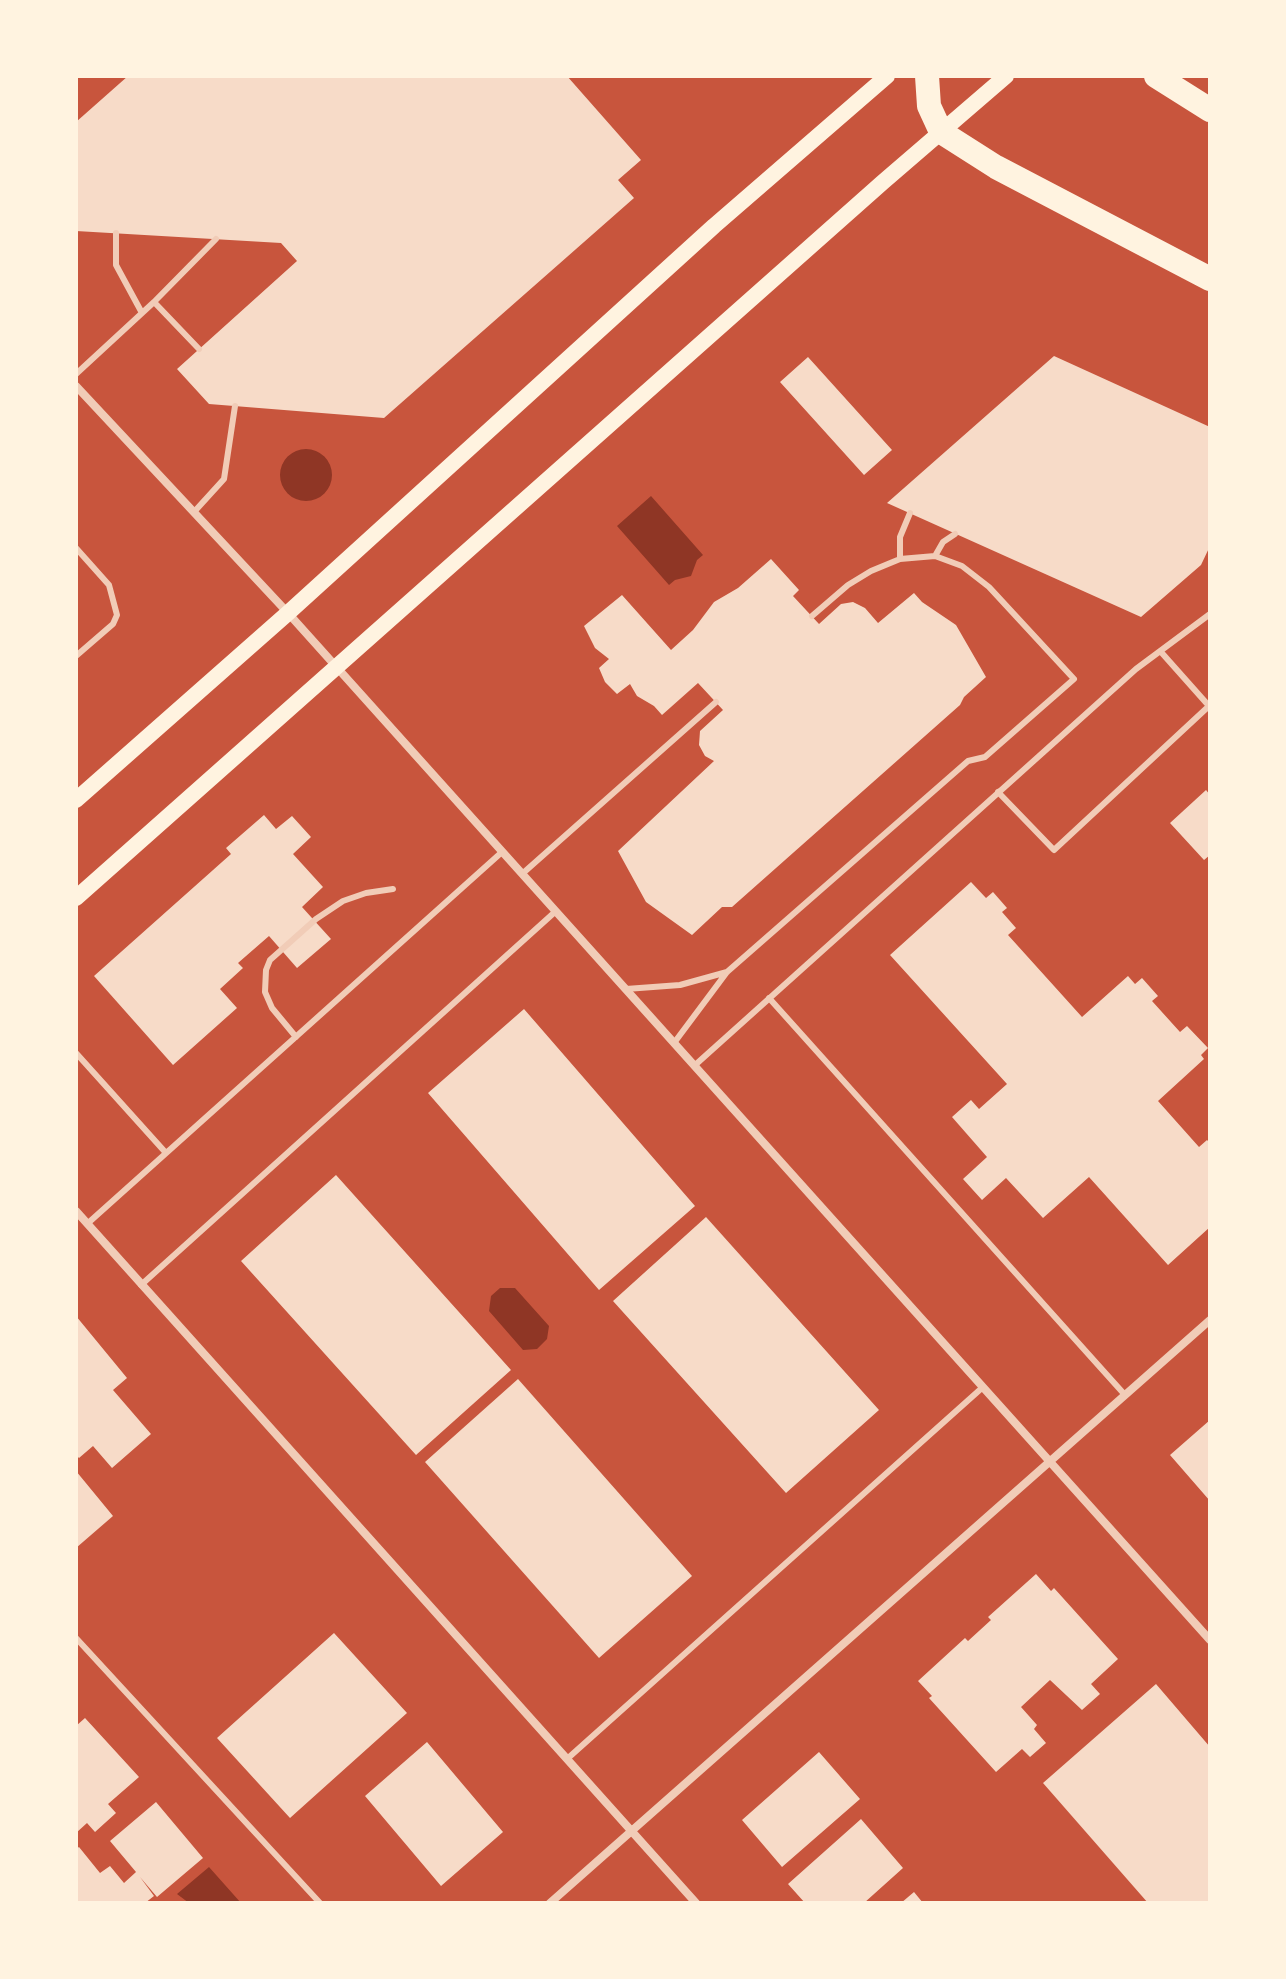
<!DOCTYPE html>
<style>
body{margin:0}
#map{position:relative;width:1286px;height:1979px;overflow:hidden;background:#c8553d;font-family:Roboto,sans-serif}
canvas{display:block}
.frame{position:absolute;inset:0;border:78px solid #fff3e0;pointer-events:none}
</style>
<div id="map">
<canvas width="1286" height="1979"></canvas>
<div class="frame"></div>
</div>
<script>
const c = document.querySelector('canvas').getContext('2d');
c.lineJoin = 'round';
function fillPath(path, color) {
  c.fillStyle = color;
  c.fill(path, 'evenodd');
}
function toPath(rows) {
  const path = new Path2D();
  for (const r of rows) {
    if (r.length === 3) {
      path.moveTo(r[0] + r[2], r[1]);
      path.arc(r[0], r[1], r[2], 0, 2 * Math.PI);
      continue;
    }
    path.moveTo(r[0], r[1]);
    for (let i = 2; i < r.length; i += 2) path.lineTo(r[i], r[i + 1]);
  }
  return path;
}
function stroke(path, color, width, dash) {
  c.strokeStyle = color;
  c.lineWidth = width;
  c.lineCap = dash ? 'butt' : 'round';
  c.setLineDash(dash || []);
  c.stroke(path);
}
fillPath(toPath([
 [306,475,26],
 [651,496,703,555,697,560,691,576,675,580,669,585,617,526],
 [500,1288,515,1288,549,1326,547,1339,537,1349,523,1350,489,1311,491,1296],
 [209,1867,241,1903,189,1903,177,1894]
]), '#8f3625');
fillPath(toPath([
 [128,76,567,76,641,160,618,180,634,198,384,418,209,404,177,369,297,261,281,243,76,231,76,122],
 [1054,356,1210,427,1210,546,1201,565,1141,617,887,503],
 [808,357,892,450,864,475,780,382],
 [771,559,799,590,793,596,819,624,841,604,853,602,865,608,878,623,914,593,922,602,956,625,986,677,964,697,960,705,732,907,722,907,692,935,646,902,618,851,714,761,705,756,699,745,700,731,723,710,698,683,662,715,654,706,637,696,630,684,617,694,605,682,599,668,609,659,595,648,584,626,622,595,671,650,693,630,714,602,738,588],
 [1206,790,1210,795,1210,855,1204,860,1170,823],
 [264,815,276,829,292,816,311,837,293,854,323,887,302,907,331,939,297,968,269,936,238,963,243,968,220,989,237,1008,173,1065,94,976,231,854,226,848],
 [971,882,986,898,993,892,1007,908,1002,912,1016,928,1008,935,1082,1017,1128,976,1135,984,1142,978,1158,996,1152,1001,1180,1032,1187,1026,1208,1048,1201,1055,1204,1059,1158,1101,1199,1147,1207,1140,1210,1143,1210,1227,1168,1265,1089,1177,1043,1218,1006,1178,982,1200,963,1179,987,1157,952,1117,971,1100,979,1109,1007,1084,890,955],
 [524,1009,695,1206,599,1290,428,1093],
 [336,1175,511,1370,416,1455,241,1261],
 [706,1217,879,1410,786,1493,613,1301],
 [76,1316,127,1378,113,1390,151,1434,112,1468,93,1446,79,1458,76,1455],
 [518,1379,692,1576,599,1658,425,1462],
 [1210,1420,1210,1501,1170,1455],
 [76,1471,113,1516,76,1548],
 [1036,1574,1051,1591,1054,1588,1118,1659,1091,1684,1100,1694,1082,1710,1050,1680,1021,1707,1037,1725,1034,1729,1046,1743,1030,1757,1022,1749,996,1772,929,1698,932,1696,918,1681,965,1638,968,1641,991,1620,988,1617],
 [334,1633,407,1713,290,1818,217,1738],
 [1156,1684,1210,1747,1210,1903,1148,1903,1043,1783],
 [85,1718,139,1777,108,1804,116,1813,95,1832,87,1823,76,1833,76,1726],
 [427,1742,503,1832,441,1886,365,1796],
 [819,1752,860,1799,782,1867,742,1820],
 [156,1802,203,1858,157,1897,140,1877,154,1896,145,1903,76,1903,76,1849,79,1847,100,1873,110,1866,124,1883,136,1872,110,1841],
 [861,1819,903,1868,864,1903,805,1903,788,1884],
 [914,1892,923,1903,901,1903]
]), '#f7dbc8');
stroke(toPath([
 [116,233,116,265,142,313],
 [154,302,199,349],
 [76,374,154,302,216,239],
 [194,512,224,479,235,406],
 [76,548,109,585,117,615,113,624,76,656],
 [935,556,943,542,955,534],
 [900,559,900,537,910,513],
 [998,792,1054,850,1209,706,1161,652],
 [522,874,716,702],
 [626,989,680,985,727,972],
 [769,998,1125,1395],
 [296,1037,272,1008,265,992,266,970,270,960,316,919,343,901,366,893,393,889],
 [674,1043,727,972,968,761,985,757,1074,679,989,587,962,566,935,556,900,559,871,571,848,585,812,616],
 [76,1053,166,1153],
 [694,1066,1136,669,1210,614],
 [87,1224,502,852],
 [141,1285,556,911],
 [76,1638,320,1903],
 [567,1759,983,1387]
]), '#f1ccb7', 6);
stroke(toPath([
 [76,386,288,613,1210,1640],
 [76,1211,696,1903],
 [550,1903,1210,1320]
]), '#f1ccb7', 8);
stroke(toPath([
 [76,800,288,613,714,226,887,76],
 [76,898,883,182,1006,76]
]), '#fff3e0', 16);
stroke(toPath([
 [927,76,929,106,941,132,996,167,1210,279],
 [1156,76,1210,110]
]), '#fff3e0', 24);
</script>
